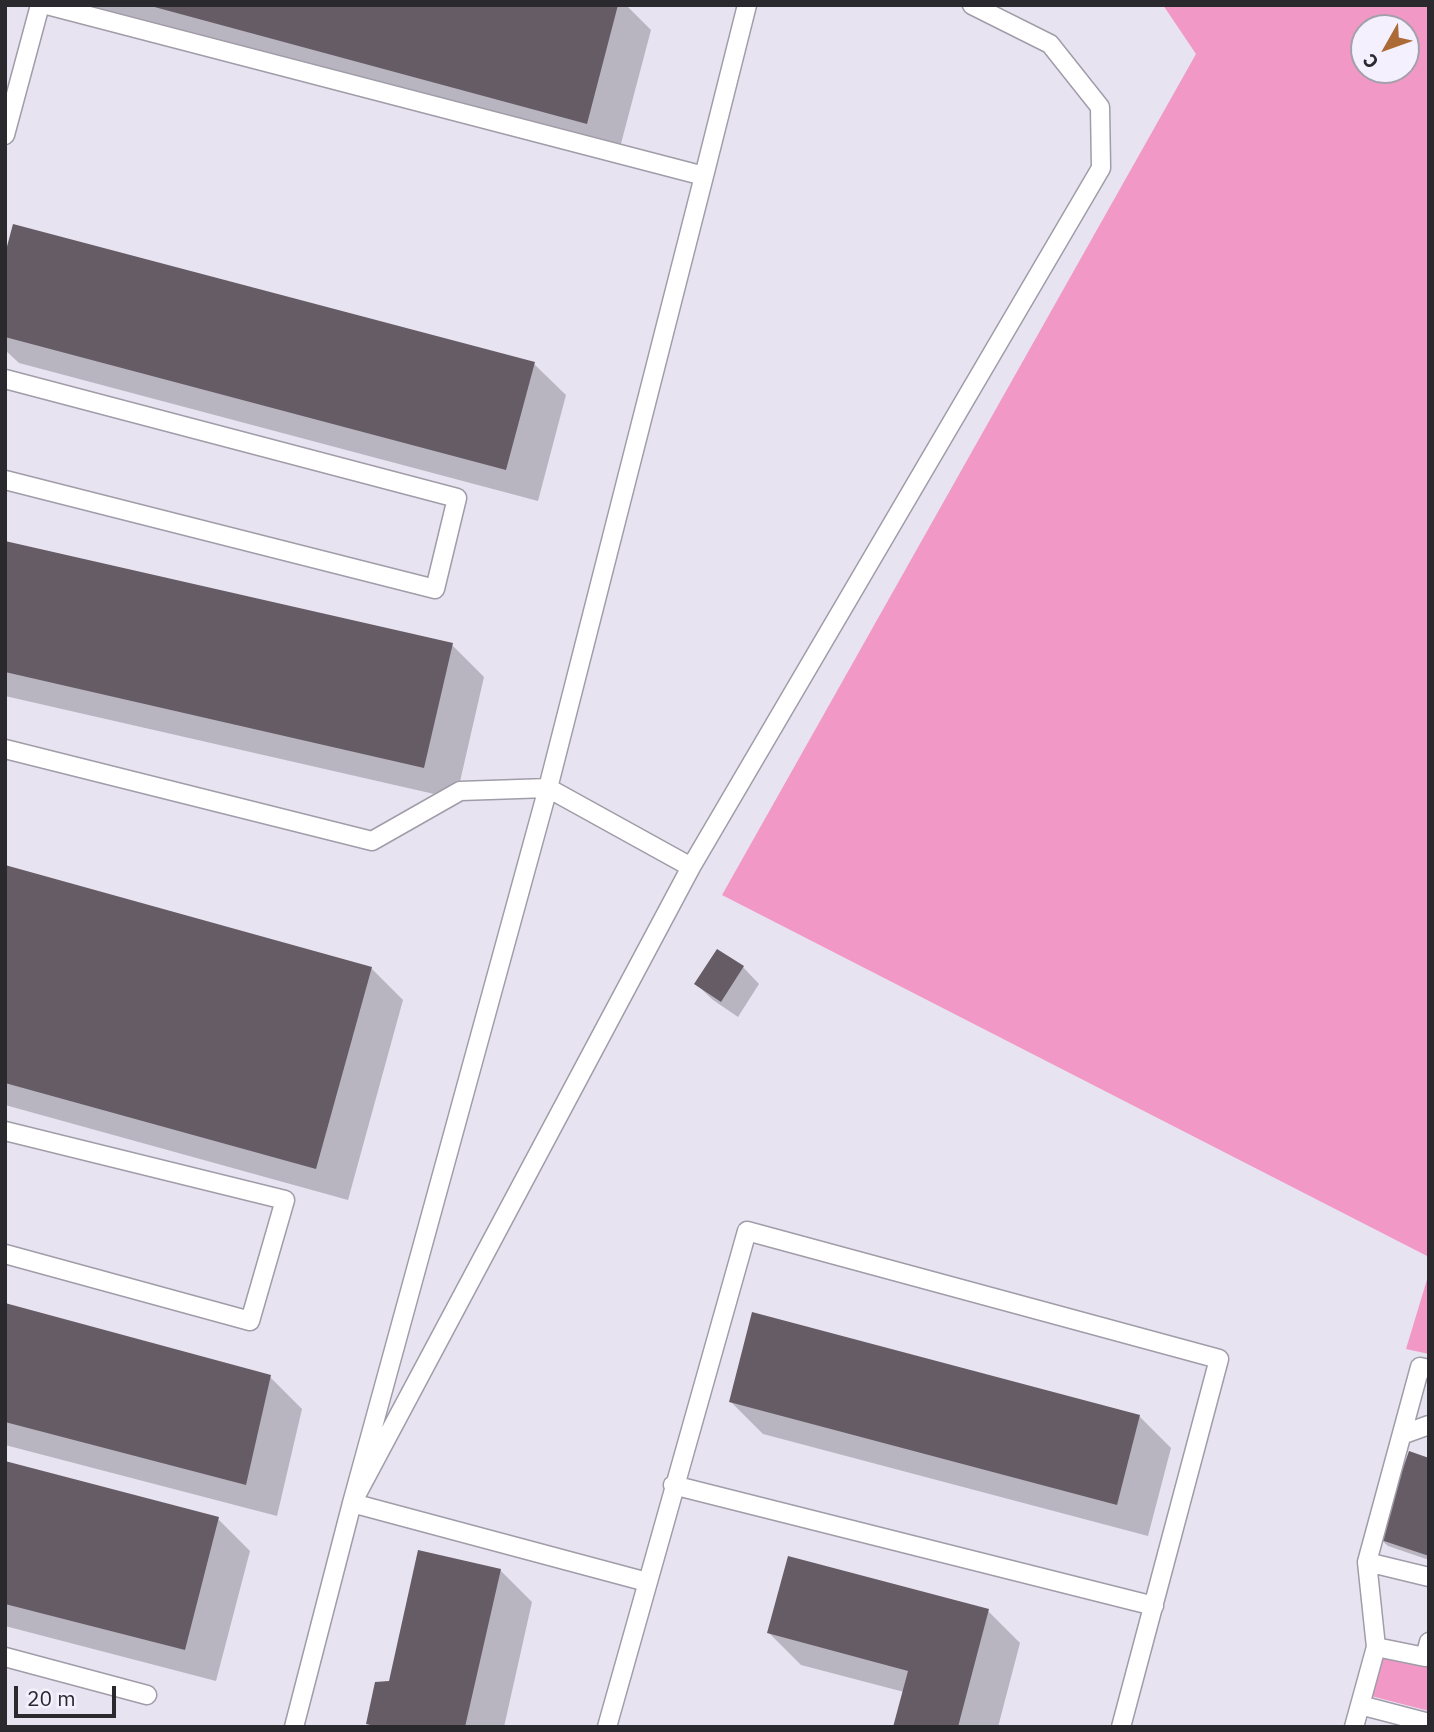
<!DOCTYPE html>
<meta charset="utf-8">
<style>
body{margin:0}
#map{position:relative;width:1434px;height:1732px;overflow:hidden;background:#e8e3f1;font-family:"IBM Plex Sans",sans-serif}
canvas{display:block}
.frame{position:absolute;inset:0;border:7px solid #2a292e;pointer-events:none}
.north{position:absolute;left:1350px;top:14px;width:70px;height:70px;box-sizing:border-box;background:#f5f0fe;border:2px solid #a4a0ab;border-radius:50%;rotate:230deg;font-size:19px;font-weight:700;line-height:28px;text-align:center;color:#2a292e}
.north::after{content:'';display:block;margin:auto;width:24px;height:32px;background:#ac6b36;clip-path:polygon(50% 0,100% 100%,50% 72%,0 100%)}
.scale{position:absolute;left:14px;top:1686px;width:102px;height:32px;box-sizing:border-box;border:4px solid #2a292e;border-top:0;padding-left:9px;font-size:21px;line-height:24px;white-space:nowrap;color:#2a292e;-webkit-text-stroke:5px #f5f0fe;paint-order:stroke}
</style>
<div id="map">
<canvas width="1434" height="1732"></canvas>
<div class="frame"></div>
<div class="north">С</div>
<div class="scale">20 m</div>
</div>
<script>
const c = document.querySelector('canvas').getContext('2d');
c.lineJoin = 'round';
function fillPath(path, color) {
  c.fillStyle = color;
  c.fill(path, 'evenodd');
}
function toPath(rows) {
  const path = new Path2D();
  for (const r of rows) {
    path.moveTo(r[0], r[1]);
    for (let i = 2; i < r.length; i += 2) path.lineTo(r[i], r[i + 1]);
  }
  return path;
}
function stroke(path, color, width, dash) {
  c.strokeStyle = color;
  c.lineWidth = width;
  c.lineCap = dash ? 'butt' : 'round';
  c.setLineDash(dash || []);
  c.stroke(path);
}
fillPath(toPath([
 [1163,5,1429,5,1429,1257,722,895,1196,54],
 [1364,28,1406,28,1406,70,1364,70],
 [1429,1273,1429,1354,1406,1349],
 [1383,1655,1429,1662,1429,1711,1371,1696]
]), '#f298c7');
fillPath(toPath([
 [94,5,626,5,651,30,618,155,107,18],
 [5,260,534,364,566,395,538,501,19,363,5,350],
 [5,542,452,645,484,677,456,799,5,696],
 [5,866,371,968,403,1000,348,1200,5,1105],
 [743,967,759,984,738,1017,713,1000,696,984],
 [5,1305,270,1377,302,1409,277,1516,5,1445],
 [731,1402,1139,1416,1171,1448,1148,1536,763,1434],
 [1429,1460,1429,1560,1388,1546,1380,1539],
 [5,1463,218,1519,250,1551,216,1681,5,1626],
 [500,1570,532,1602,504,1727,371,1727,368,1723,391,1682],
 [988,1611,1020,1643,998,1727,895,1727,904,1692,801,1665,769,1633]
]), '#0003');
fillPath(toPath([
 [147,5,618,5,587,124],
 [13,224,535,362,506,470,5,337,5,254],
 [5,541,453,643,424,768,5,672],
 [5,865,372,967,316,1169,5,1083],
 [717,949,744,966,721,1002,694,984],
 [5,1303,271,1375,246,1485,5,1422],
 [752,1312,1140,1415,1117,1505,729,1402],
 [1409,1451,1429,1458,1429,1556,1378,1539],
 [5,1461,219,1517,185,1650,5,1604],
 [418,1550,501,1569,465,1727,379,1727,366,1724,375,1682,389,1681],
 [788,1556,989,1609,958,1727,893,1727,908,1671,767,1633]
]), '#665c66');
const service = toPath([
 [5,135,40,5],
 [704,176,747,5],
 [5,379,457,498,435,589,5,480],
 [5,749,372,841,460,791,548,788,691,867,352,1503,548,788,704,176,47,5],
 [691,867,1101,168,1100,107,1050,44,972,5],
 [5,1131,285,1200,250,1321,5,1254],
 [1404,1434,1429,1425],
 [673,1485,1154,1606],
 [1367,1562,1429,1577],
 [1376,1647,1425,1657,1429,1642],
 [5,1657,147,1695],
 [1360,1705,1429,1723],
 [294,1727,352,1503,647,1582],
 [607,1727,747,1231,1219,1359,1121,1727],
 [1354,1727,1376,1647,1367,1562,1420,1367,1429,1369]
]);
stroke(service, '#a09ca8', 21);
stroke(service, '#fff', 18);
</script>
